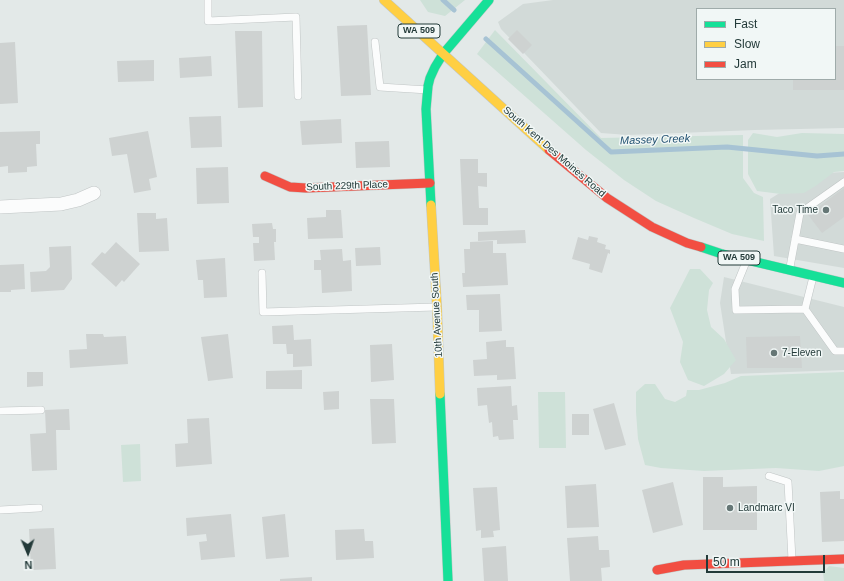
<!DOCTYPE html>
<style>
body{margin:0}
#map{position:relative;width:844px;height:581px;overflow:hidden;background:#e3e9e8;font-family:Arial,sans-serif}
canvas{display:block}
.legend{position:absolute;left:696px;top:8px;width:140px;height:72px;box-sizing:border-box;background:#f1f7f6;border:1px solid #9fabaa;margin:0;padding:5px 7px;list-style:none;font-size:12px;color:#233a39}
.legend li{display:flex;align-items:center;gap:8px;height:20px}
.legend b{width:20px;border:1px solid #9fabaa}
.north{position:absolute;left:8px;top:533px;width:40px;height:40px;-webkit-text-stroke:3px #f1f7f6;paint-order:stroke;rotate:178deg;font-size:11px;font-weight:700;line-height:16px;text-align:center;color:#233a39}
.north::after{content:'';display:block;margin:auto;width:14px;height:18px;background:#233a39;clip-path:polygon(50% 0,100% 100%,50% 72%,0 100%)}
.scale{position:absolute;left:706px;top:555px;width:119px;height:18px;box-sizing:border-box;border:2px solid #233a39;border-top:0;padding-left:5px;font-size:12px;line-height:14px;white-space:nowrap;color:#233a39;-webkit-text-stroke:3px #f1f7f6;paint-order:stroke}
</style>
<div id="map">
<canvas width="844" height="581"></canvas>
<ul class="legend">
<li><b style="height:5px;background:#16e098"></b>Fast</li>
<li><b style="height:5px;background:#ffcf43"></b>Slow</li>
<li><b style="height:5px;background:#f24e42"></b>Jam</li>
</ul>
<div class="north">N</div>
<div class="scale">50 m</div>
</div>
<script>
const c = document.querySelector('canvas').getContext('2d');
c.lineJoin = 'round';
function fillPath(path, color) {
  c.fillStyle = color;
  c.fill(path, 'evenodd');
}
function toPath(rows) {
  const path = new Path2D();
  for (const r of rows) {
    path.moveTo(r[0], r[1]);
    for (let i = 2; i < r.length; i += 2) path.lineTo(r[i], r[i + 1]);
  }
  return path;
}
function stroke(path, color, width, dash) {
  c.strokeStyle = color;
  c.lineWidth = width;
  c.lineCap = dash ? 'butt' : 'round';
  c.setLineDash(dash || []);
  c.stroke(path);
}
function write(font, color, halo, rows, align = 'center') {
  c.font = font + ' Arial,sans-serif';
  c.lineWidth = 3;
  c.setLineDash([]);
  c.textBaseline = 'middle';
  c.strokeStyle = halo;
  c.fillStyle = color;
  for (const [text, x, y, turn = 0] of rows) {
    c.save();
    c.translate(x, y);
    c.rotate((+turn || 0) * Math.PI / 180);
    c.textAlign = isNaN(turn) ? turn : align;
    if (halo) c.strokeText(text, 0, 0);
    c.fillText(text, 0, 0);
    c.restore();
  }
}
fillPath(toPath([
 [553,0,844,0,844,128,755,130,628,135,601,133,501,29,498,22,523,4],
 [697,9,835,9,835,79,697,79],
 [844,172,844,268,774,256,770,199,810,174],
 [724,277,844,307,844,370,731,374,720,303]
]), '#d2dad8');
fillPath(toPath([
 [420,0,465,0,445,16,428,12],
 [495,30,601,138,743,135,743,178,754,193,763,197,764,241,732,234,694,218,656,201,624,180,586,150,477,54],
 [753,133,777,137,802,133,844,134,844,171,834,172,817,185,804,193,781,194,757,191,748,174,748,140],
 [690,269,700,269,713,283,709,290,707,310,711,327,724,339,736,360,724,374,704,386,688,380,680,362,683,342,670,308],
 [844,372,844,466,819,471,776,468,704,471,661,468,645,465,638,439,636,412,636,392,645,384,655,384,665,399,675,402,686,396,687,390,699,390,725,383,741,376],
 [538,392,565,392,566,448,539,448],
 [140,444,141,481,123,482,121,445],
 [829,566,844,568,844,581,824,581,823,573]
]), '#cee1d8');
stroke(toPath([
 [443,0,454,10],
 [486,39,611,152,727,147,817,156,844,154]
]), '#a7c3d4', 5);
fillPath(toPath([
 [367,25,371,95,341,96,337,26],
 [517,30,532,45,523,54,508,39],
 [235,31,262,31,263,107,238,108],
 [15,42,18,103,0,104,0,43],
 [835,46,844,46,844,90,793,90,793,79,835,79],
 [211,56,212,76,180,78,179,58],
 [154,60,154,81,118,82,117,61],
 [221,116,222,147,191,148,189,117],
 [341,119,342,143,302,145,300,121],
 [40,131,40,144,36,144,37,166,27,167,27,172,8,173,8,166,0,167,0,132],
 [148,131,157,177,149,179,151,190,134,193,127,154,112,156,109,138],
 [389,141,390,167,356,168,355,142],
 [460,159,478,159,478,173,487,173,487,187,478,186,479,208,488,208,488,225,463,225],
 [228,167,229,203,197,204,196,168],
 [844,188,844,217,822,233,806,212,814,206,816,209],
 [326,210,341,210,343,238,308,239,307,218,326,217],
 [137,213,156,213,156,219,167,218,169,251,139,252],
 [272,223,273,229,276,229,276,242,274,242,275,260,254,261,253,243,259,243,259,237,253,237,252,224],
 [525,230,526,243,497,244,497,240,478,241,478,232],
 [589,236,598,238,597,242,606,245,605,249,610,250,610,254,608,253,602,273,589,269,590,264,572,259,578,237,588,240],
 [493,241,493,253,506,253,508,285,463,287,462,273,465,273,464,249,470,249,470,242],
 [116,242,140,264,124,282,122,280,116,287,91,264,102,252,105,254],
 [71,246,72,279,64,290,31,292,30,272,46,271,50,267,49,247],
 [380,247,381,265,356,266,355,248],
 [342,249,343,261,351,260,352,291,322,293,321,270,314,270,314,260,321,260,320,250],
 [225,258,227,297,204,298,203,280,198,280,196,260],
 [24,264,25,289,11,290,11,292,0,292,0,265],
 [500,294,502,331,479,332,479,310,467,310,466,295],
 [293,325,294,340,311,339,312,366,293,367,293,354,287,354,286,344,273,344,272,326],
 [86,334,103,334,104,337,126,336,128,364,70,368,69,350,87,349],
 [228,334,233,378,208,381,201,337],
 [800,336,802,368,747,368,746,337],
 [506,340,506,347,514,347,516,379,497,380,497,375,474,376,473,360,487,359,486,342],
 [392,344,394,380,371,382,370,345],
 [302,370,302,389,266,389,266,371],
 [27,372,43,372,43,386,27,387],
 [511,386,512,406,517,405,518,420,513,420,514,439,499,440,498,436,493,437,492,422,489,423,487,405,478,406,477,388],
 [339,391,339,409,324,410,323,392],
 [370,399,394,399,396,443,372,444],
 [614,403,626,445,605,450,593,409],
 [69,409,70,430,56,430,57,470,32,471,30,434,46,433,45,410],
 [572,414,589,414,589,435,572,435],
 [209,418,212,464,176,467,175,444,188,443,187,419],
 [703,477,723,477,723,487,757,486,757,530,703,530],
 [673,482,683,525,653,533,642,490],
 [596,484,599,527,567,528,565,486],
 [497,487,500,530,493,531,494,537,481,538,481,530,476,531,473,488],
 [840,491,840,499,844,499,844,541,822,542,820,492],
 [231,514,235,557,201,560,199,542,207,541,206,534,187,536,186,518],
 [285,514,289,557,266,559,262,517],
 [54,528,56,569,31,570,29,529],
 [364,529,365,541,373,541,374,558,336,560,335,530],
 [598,536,599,550,609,550,610,567,601,568,602,581,570,581,567,538],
 [506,546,508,581,484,581,482,548],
 [312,577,312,581,280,581,280,579]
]), '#ced2d1');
const lane = toPath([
 [208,0,208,21,296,17,298,96],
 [375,42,380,87,428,90],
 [795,239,844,249],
 [746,262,735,289,736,310,805,309,835,351,844,351],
 [790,267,800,213,844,182],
 [262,273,263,312,436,307],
 [805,309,813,277],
 [0,411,41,410],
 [769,476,788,482,792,560],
 [0,510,39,508]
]);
const street = toPath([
 [0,207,61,204,78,200,94,193]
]);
const fast = toPath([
 [431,205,426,109,428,86,430,78,435,67,443,54,489,0],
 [701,247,722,254,844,283],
 [440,394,448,581]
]);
const slow = toPath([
 [384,0,549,150],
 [431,205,437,307,440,394]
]);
const jam = toPath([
 [549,150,607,198,652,227,687,243,701,247],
 [265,176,290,187,306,188,430,183],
 [657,570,684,565,844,559]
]);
stroke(lane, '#c0c5c5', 8);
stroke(street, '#c0c5c5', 14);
stroke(fast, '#c0c6c5', 10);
stroke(slow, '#c0c6c5', 10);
stroke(jam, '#c0c6c5', 10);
stroke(lane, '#fbfcfc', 7);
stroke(street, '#fbfcfc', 13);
stroke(fast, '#16e098', 9);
stroke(slow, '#ffcf43', 9);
stroke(jam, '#f24e42', 9);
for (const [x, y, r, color] of [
 [826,210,4,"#667776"],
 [774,353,4,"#667776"],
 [730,508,4,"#667776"]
]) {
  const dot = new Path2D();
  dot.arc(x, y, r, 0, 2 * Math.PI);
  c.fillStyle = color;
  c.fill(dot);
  stroke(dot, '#f1f7f6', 1.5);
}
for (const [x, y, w] of [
 [419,31,42],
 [739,258,42]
]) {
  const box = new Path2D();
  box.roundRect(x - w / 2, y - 7, w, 14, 3);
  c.fillStyle = '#f1f7f6';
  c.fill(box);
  stroke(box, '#233a39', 1);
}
write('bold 9px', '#233a39', null, [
 ["WA 509",419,31],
 ["WA 509",739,258]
]);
write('10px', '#233a39', '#f1f7f6', [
 ["South Kent Des Moines Road",554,152,41],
 ["South 229th Place",347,186,-2],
 ["10th Avenue South",437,315,-93]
]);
write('10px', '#233a39', '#f1f7f6', [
 ["Taco Time",818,210,"right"],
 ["7-Eleven",782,353],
 ["Landmarc VI",738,508]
], 'left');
write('italic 11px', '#225171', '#f1f7f6', [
 ["Massey Creek",655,140,-2]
]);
</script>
